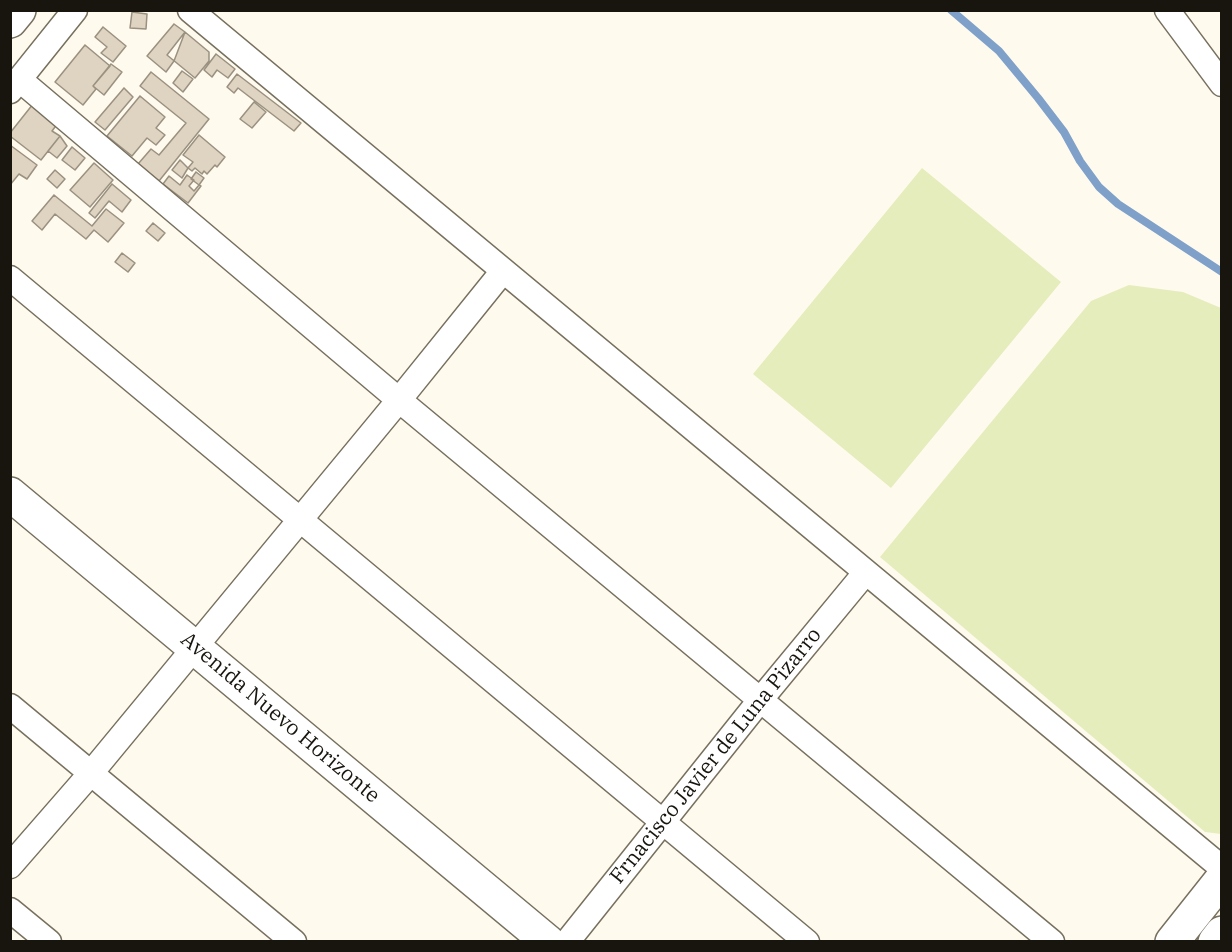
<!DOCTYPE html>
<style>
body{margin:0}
#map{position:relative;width:1232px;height:952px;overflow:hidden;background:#fffaee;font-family:"IBM Plex Serif",serif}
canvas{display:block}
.frame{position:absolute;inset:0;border:12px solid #18150e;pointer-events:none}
</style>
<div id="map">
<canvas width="1232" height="952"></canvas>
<div class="frame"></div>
</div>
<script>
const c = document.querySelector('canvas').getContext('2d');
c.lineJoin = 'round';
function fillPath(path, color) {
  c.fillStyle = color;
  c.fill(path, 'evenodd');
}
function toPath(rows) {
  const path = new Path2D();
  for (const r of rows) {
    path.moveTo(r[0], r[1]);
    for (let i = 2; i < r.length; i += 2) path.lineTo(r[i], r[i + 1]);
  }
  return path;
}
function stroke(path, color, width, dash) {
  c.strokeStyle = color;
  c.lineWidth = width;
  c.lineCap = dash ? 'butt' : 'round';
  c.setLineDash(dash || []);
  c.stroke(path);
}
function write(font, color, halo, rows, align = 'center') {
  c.font = font + ' "IBM Plex Serif",serif';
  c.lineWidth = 4.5;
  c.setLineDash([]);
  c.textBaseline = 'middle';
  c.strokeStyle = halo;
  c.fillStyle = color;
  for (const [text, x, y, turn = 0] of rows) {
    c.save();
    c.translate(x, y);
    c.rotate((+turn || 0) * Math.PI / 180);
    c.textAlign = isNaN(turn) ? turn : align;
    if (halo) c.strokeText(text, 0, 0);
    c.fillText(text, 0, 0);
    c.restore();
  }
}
fillPath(toPath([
 [922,168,1061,282,891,488,753,374],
 [1129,285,1183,292,1221,308,1221,834,1205,832,880,557,1091,301]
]), '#e6edbc');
stroke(toPath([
 [951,10,999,51,1038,98,1064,132,1080,161,1099,187,1118,204,1222,272]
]), '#7fa1c9', 8);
const building = toPath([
 [132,12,147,14,146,29,130,28,132,12],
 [174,24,185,32,174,61,166,72,147,56,174,24],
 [103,27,126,46,113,62,101,53,107,47,95,37,103,27],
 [185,32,209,52,209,61,195,78,167,55,185,32],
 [85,45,110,66,93,86,96,89,83,105,55,82,85,45],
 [216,54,235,69,228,78,217,70,212,77,204,70,216,54],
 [111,64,122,72,104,95,93,86,111,64],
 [182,71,193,79,183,92,173,83,182,71],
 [151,72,209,119,159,181,138,164,151,149,159,155,186,123,140,86,151,72],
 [237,74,301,123,294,131,238,88,234,93,227,87,237,74],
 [124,88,133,97,105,130,95,122,124,88],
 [140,96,165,117,156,128,165,135,156,145,147,138,132,156,107,136,140,96],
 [254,102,266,112,252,128,240,119,254,102],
 [33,104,58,123,52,131,60,136,41,160,10,136,10,133,33,104],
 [199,135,225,157,217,167,215,165,207,174,204,171,202,174,195,168,192,171,188,168,193,162,183,155,199,135],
 [60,136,67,146,57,158,48,151,60,136],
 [10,145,37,165,27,179,19,174,10,185,10,145],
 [72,147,85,158,75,170,62,160,72,147],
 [180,160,188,168,182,178,172,170,180,160],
 [94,163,113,180,90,207,70,190,94,163],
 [55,170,65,179,57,188,47,179,55,170],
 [196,172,204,178,199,185,191,179,196,172],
 [187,175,194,180,189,186,194,191,199,185,201,186,188,203,163,184,169,176,180,185,187,175],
 [112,184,131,200,122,212,109,201,95,218,89,213,112,184],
 [54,195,92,226,106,209,124,223,108,242,94,230,86,239,55,214,42,230,32,221,54,195],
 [153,223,165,233,158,241,146,231,153,223],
 [122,253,135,263,128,272,115,262,122,253]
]);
fillPath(building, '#dfd3c1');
stroke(building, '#9b9180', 1.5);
const street = toPath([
 [190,10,1222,868],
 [1167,10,1222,84],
 [20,80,399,400,1052,942],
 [10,91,75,10],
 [10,278,807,942],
 [10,706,294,942],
 [10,866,91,773,399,400,503,271],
 [10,910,49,942],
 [567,942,761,699,866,572]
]);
const secondary = toPath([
 [10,21,19,10],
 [10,494,548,942],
 [1172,942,1222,879],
 [1215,942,1222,933]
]);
stroke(street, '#77705f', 27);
stroke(secondary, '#77705f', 36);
stroke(street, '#fff', 24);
stroke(secondary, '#fff', 33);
write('21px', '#18150e', '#fff', [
 ["Avenida Nuevo Horizonte",280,718,40],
 ["Frnacisco Javier de Luna Pizarro",716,756,-51]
]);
</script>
